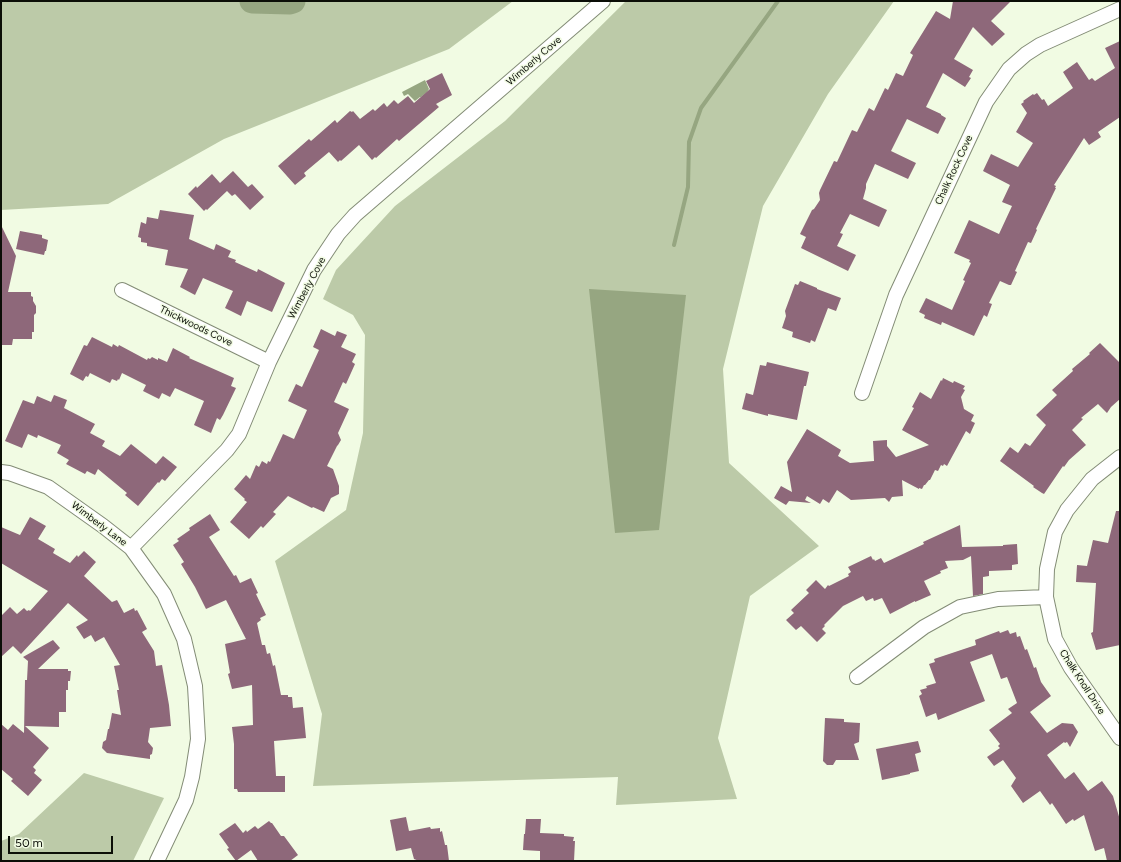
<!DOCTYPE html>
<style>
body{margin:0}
#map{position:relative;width:1121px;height:862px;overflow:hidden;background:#f1fbe3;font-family:Figtree,sans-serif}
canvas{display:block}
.frame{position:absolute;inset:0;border:2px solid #0b0e07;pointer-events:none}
.scale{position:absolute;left:8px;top:836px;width:105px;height:18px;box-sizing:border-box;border:2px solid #0b0e07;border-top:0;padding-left:5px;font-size:12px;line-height:14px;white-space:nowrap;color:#0b0e07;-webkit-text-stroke:3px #f1fbe3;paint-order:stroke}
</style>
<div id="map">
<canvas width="1121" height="862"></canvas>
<div class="frame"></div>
<div class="scale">50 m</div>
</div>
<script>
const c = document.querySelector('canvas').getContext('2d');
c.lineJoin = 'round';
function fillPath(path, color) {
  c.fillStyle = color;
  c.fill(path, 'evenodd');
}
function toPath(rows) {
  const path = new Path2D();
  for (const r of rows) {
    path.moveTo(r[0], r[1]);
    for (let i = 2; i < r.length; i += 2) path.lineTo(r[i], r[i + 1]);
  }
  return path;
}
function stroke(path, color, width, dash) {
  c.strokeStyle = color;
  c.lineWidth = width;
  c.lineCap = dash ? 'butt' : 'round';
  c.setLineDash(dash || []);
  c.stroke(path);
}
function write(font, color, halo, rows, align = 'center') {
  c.font = font + ' Figtree,sans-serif';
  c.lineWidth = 3;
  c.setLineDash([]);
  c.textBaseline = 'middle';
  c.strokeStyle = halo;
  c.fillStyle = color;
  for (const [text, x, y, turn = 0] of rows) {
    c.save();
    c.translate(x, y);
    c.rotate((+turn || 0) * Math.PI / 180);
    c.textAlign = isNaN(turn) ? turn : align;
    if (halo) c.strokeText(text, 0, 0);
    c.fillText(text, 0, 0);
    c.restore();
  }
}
fillPath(toPath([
 [1,1,513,1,449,49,224,139,108,204,1,210],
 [626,1,894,1,828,94,763,206,723,369,729,463,819,546,750,596,718,738,737,799,616,805,618,777,313,786,322,714,275,561,346,510,363,433,365,335,353,315,323,299,336,270,395,206,505,121],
 [84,773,164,798,133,861,1,861,1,841,19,834]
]), '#bccaa8');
fillPath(toPath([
 [425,80,429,89,427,92,421,97,420,97,415,101,408,94,404,96,402,92],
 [589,289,686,295,659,530,615,533]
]), '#96a681');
stroke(toPath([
 [674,245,688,187,689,142,701,108,778,1]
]), '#96a681', 4);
stroke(toPath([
 [252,1,290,2,293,1]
]), '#96a681', 25);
fillPath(toPath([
 [953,1,1011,1,991,21,1005,34,992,46,973,27,954,59,973,70,969,77,971,78,965,87,943,73,926,107,941,114,941,115,946,118,938,134,907,119,891,151,916,163,908,179,875,164,866,184,866,188,863,199,887,210,879,227,850,214,840,233,843,234,837,246,856,255,848,271,801,248,806,237,800,234,812,210,814,209,820,200,819,193,820,190,834,161,837,162,852,130,857,132,869,108,874,111,885,88,888,90,896,73,903,76,913,55,910,53,936,11,950,19],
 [1120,41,1120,117,1098,132,1101,137,1089,145,1084,138,1054,185,1056,186,1055,188,1056,188,1036,229,1037,230,1031,243,1028,242,1015,271,1017,272,1011,285,1009,285,1000,281,989,303,992,304,987,317,984,315,974,336,942,322,941,325,924,318,925,315,919,312,926,298,952,310,965,281,963,280,971,263,969,262,970,260,954,253,969,220,999,234,1012,206,1002,202,1010,185,983,171,991,154,1018,167,1033,143,1016,132,1027,113,1021,104,1024,102,1023,101,1033,94,1034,95,1037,93,1042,100,1044,99,1048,106,1073,88,1063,72,1077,62,1089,80,1092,78,1095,81,1115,68,1105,48],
 [442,73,452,95,436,104,439,107,399,141,397,139,376,158,375,157,372,160,359,145,341,161,340,160,338,162,329,152,304,173,306,176,295,185,278,166,309,139,311,141,335,120,337,123,350,111,352,112,353,111,360,119,373,109,375,111,384,103,387,107,394,100,398,104,408,96,414,103,430,89,426,81],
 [233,171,248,187,252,184,264,197,250,210,235,194,232,196,227,191,207,210,206,209,204,211,188,194,196,186,197,188,212,174,220,183],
 [160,210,194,215,189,239,214,250,216,244,231,251,228,257,236,260,235,262,257,272,258,269,285,283,272,312,247,301,241,316,225,308,233,291,203,278,195,295,180,287,188,269,165,265,168,250,147,246,147,243,141,242,141,238,138,237,141,222,146,224,147,217,158,219],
 [1,225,16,256,8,292,31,292,31,296,33,297,33,301,36,306,36,313,34,315,34,332,32,332,32,339,13,339,12,345,1,345],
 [20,231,42,235,42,238,48,240,46,251,45,251,44,255,16,249],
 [800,281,817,288,817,289,841,298,836,311,828,308,815,342,811,340,810,343,792,337,793,332,782,328,786,316,785,311,795,284,798,285],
 [321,329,335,336,337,331,347,335,341,347,356,354,352,362,355,364,346,384,343,382,334,402,349,409,338,433,341,440,338,445,337,446,327,466,333,469,339,486,339,494,331,498,324,512,313,507,312,508,288,496,273,512,276,514,263,528,261,526,249,539,230,522,247,502,244,500,245,499,234,489,246,475,250,479,256,465,259,467,262,461,267,464,268,461,270,462,283,434,294,439,307,410,288,401,296,384,302,387,319,350,313,347],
 [92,337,112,347,113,344,118,347,119,345,147,360,148,358,150,359,152,357,158,360,158,358,167,362,173,348,190,357,189,358,234,378,231,386,236,388,223,415,220,420,217,418,211,433,194,425,204,401,175,388,170,397,162,393,159,399,143,391,146,385,122,373,119,380,118,379,117,381,112,379,110,383,90,373,88,377,86,376,83,381,70,374,84,345,87,346],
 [1100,343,1120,363,1120,399,1111,407,1107,413,1098,404,1081,418,1083,419,1072,430,1086,445,1069,460,1064,467,1063,466,1044,494,1042,493,1033,487,1034,486,1000,461,1010,447,1018,453,1025,443,1030,446,1046,425,1036,415,1057,395,1052,390,1073,371,1072,369,1090,354,1089,353],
 [767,362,809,372,806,386,804,386,797,420,768,414,768,416,742,409,746,393,753,395,760,365,766,366],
 [943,378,953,383,954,381,965,386,963,389,965,390,961,397,964,409,974,415,971,421,975,423,970,434,966,431,947,466,944,464,943,466,941,465,938,471,935,470,930,480,929,480,925,485,924,485,922,489,919,488,919,489,902,480,903,496,892,497,889,502,885,498,851,500,837,490,829,503,823,499,820,504,807,496,805,500,811,503,789,501,786,505,774,498,781,486,792,492,787,462,807,429,841,450,838,456,850,463,874,461,873,441,887,440,887,446,896,457,929,445,902,430,914,408,912,407,920,392,931,399,941,380,942,381],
 [54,395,67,400,64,408,95,424,90,433,105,441,102,446,120,456,131,444,156,464,163,456,177,467,165,481,162,479,159,483,158,482,138,506,125,495,127,493,98,469,95,475,87,471,85,474,66,464,69,460,57,453,61,445,38,435,37,438,28,434,22,448,5,441,23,400,34,404,37,396,51,402],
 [1116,511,1120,511,1120,645,1096,650,1091,633,1093,632,1096,583,1076,582,1077,565,1087,566,1093,540,1108,543],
 [210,514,220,530,209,537,234,576,236,575,240,583,251,578,258,593,256,594,266,615,260,618,261,620,257,623,262,645,265,645,267,654,270,653,273,666,275,665,281,695,288,695,288,697,292,697,293,708,303,707,306,738,274,741,276,776,285,776,285,792,238,792,237,789,234,789,234,744,232,727,253,725,252,685,232,689,228,674,230,673,225,644,246,639,226,600,206,609,195,587,181,564,184,562,173,545,179,541,177,539,190,530,189,528],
 [30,517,46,526,38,539,55,549,53,553,70,563,77,555,78,557,84,551,96,562,84,576,112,602,117,600,124,613,134,608,135,611,137,610,147,629,142,632,154,651,156,666,162,665,169,705,171,726,150,728,148,742,153,748,152,754,150,755,150,759,107,753,102,748,103,742,106,740,108,729,109,729,112,713,121,715,117,690,119,690,114,666,120,665,104,637,95,642,91,635,84,639,76,627,88,620,68,603,21,654,13,646,1,657,1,616,10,607,17,614,24,608,27,611,29,610,30,611,48,591,1,563,1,527,20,535],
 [960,525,962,547,1003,546,1003,545,1017,544,1018,564,1012,565,1012,570,989,571,989,576,983,577,983,594,973,596,971,556,963,560,945,561,948,568,940,571,941,573,924,581,931,595,915,602,915,601,890,614,882,598,874,601,873,598,866,601,863,596,843,606,824,625,825,626,822,629,826,633,817,642,801,626,796,630,786,620,794,613,791,610,809,593,806,590,816,580,825,589,828,585,829,586,849,576,848,574,851,572,848,567,871,556,873,560,874,559,875,561,881,558,884,563,924,544,923,542],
 [1008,630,1010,634,1016,632,1017,637,1020,636,1025,650,1027,649,1034,668,1036,667,1041,682,1051,696,1030,712,1047,733,1062,723,1073,724,1078,732,1070,747,1067,742,1065,743,1064,742,1047,755,1065,779,1074,772,1088,791,1102,781,1113,796,1120,820,1120,861,1107,861,1104,848,1095,851,1084,815,1074,821,1073,819,1066,824,1052,803,1050,805,1040,791,1023,803,1011,786,1016,778,1003,760,994,766,987,757,1000,748,998,746,1000,744,989,730,1012,713,1008,709,1017,703,1007,677,1001,679,992,654,970,662,985,701,938,720,936,713,926,717,919,696,922,694,920,690,927,688,926,686,936,683,929,664,935,662,934,659,976,645,975,640,999,631,1000,633],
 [53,640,60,648,38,669,68,669,68,671,71,671,70,681,68,681,68,690,66,690,66,712,59,712,59,727,25,726,49,748,33,767,36,770,34,773,42,780,28,796,11,781,13,779,1,769,1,724,8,730,13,724,24,733,25,680,27,680,28,661,23,657],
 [825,718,844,719,844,722,860,723,859,742,854,744,859,760,836,760,833,765,827,765,823,761],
 [918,741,921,752,915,754,919,771,910,773,910,774,882,780,876,749],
 [406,817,409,831,430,827,431,829,440,828,440,832,442,831,445,845,447,845,449,861,419,861,414,859,411,848,396,851,390,820],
 [526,819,541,819,540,833,564,834,564,836,574,837,573,841,575,841,574,861,540,861,540,851,523,850,524,834,525,834],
 [269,821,271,823,272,823,281,836,284,836,298,855,290,861,258,861,251,850,236,861,227,849,229,848,219,834,235,823,243,833,246,830,247,832,255,826,258,829]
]), '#8e687a');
const minor = toPath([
 [122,290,269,362],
 [862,393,896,295,986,102,1009,69,1026,54,1040,45,1120,9],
 [1120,457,1092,479,1067,510,1055,532,1047,569,1046,597,1055,639,1071,668,1120,738],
 [1,472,9,473,48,487,103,526,131,548,164,594,184,639,195,686,198,739,192,777,186,800,157,861],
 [131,548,227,450,239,434,269,362,314,270,338,234,355,215,603,1],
 [857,677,924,627,960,607,998,599,1046,597]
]);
stroke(minor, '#838c76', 16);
stroke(minor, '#fff', 14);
write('10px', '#0b0e07', '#f1fbe3', [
 ["Wimberly Cove",534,61,-41],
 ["Chalk Rock Cove",954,170,-65],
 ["Wimberly Cove",307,288,-62],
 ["Thickwoods Cove",196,326,26],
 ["Wimberly Lane",99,524,37],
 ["Chalk Knoll Drive",1082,682,57]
]);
</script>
